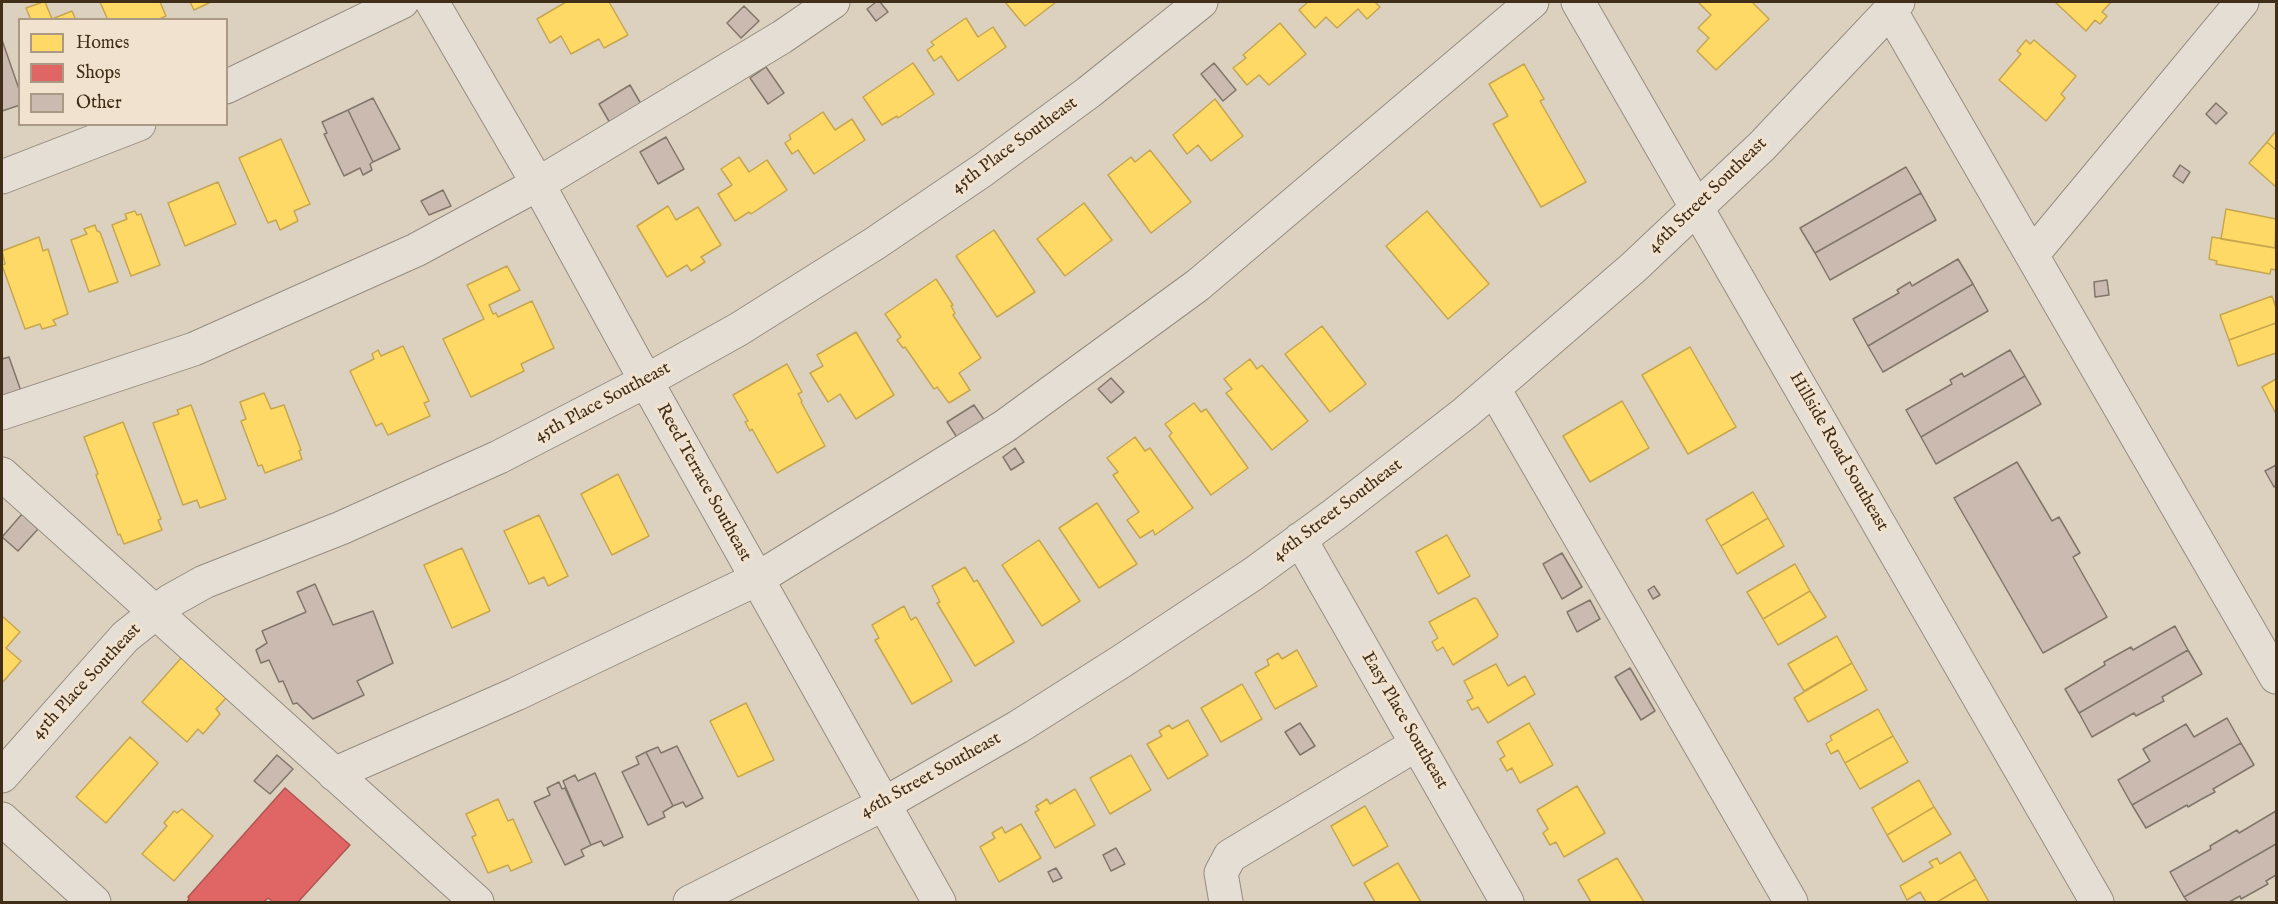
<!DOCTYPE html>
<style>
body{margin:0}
#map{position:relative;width:2278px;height:904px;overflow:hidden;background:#dcd0bf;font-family:"IM FELL English",serif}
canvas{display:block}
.frame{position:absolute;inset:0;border:3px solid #412e18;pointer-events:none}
.legend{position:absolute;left:18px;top:18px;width:210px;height:108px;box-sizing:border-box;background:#f0e2ce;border:2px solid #aa9a85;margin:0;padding:8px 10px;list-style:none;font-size:18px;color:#412e18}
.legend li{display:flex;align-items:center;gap:12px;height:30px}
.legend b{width:30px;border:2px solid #aa9a85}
</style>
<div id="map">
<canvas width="2278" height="904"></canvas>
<div class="frame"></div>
<ul class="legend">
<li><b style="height:16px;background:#ffd966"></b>Homes</li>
<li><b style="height:16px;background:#e06666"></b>Shops</li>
<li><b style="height:16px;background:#cbbaaf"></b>Other</li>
</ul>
</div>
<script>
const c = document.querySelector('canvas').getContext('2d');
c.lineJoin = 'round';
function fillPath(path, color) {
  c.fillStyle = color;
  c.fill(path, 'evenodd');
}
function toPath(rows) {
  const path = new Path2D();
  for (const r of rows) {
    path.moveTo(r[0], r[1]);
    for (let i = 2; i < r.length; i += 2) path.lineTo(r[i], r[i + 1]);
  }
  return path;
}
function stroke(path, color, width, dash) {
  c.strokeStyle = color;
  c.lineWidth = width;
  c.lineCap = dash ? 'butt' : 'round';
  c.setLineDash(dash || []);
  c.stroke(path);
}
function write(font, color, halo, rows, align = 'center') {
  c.font = font + ' "IM FELL English",serif';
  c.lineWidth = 6;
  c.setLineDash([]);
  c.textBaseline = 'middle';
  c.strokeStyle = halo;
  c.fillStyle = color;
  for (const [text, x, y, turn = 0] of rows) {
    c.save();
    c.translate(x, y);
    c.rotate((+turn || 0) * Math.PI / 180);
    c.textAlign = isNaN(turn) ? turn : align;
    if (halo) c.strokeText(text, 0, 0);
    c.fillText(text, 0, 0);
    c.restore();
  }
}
const homes = toPath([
 [43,2,45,2,52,19,72,11,76,20,31,20,26,8,43,2],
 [100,2,160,2,166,16,157,20,108,20,100,2],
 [190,2,211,2,194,10,190,2],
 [566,2,609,2,628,35,604,48,599,39,571,54,561,36,550,43,537,19,566,2],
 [1005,2,1056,2,1025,26,1005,2],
 [1308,2,1375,2,1380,7,1367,19,1358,9,1337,28,1326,17,1315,28,1299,10,1308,2],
 [1698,2,1752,2,1769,19,1716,70,1697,51,1709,38,1698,28,1711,15,1698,2],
 [2055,2,2111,2,2102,12,2107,16,2100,24,2095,20,2086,31,2055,2],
 [966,18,978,37,993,27,1006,47,958,81,941,56,934,61,927,50,934,45,931,42,966,18],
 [1280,23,1306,54,1269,85,1259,75,1247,85,1233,68,1246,58,1243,55,1280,23],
 [2026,40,2030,44,2034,40,2076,76,2061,94,2065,98,2046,121,1999,80,2021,54,2017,51,2026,40],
 [913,63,934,94,898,118,897,116,882,125,863,97,913,63],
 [1524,64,1544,99,1540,101,1586,182,1541,207,1493,124,1508,116,1489,84,1524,64],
 [1215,99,1243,136,1211,161,1198,145,1187,154,1173,135,1215,99],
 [823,112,835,130,852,119,865,140,814,174,798,150,792,154,785,143,791,139,789,135,823,112],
 [2276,131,2276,150,2267,142,2276,131],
 [281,139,310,204,294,211,298,221,280,230,276,220,268,223,239,158,281,139],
 [2267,142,2276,150,2276,187,2249,163,2267,142],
 [1150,150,1191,202,1151,233,1108,175,1131,157,1135,162,1150,150],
 [739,157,749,172,767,160,787,190,751,214,749,212,735,221,718,194,732,185,721,169,739,157],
 [218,182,236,224,185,246,168,203,218,182],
 [1084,203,1112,240,1065,276,1037,239,1084,203],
 [668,206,676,220,698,207,721,245,701,257,705,262,691,271,687,265,667,277,637,226,668,206],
 [2226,209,2276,219,2275,248,2221,239,2226,209],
 [135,211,137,215,141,214,160,265,131,276,112,225,127,219,125,214,135,211],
 [1427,211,1489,284,1448,319,1386,246,1427,211],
 [95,225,97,231,100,232,118,282,89,292,71,240,87,234,84,229,95,225],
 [994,230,1035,292,997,317,956,256,994,230],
 [39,237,43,251,48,249,68,314,53,320,56,325,42,329,40,324,25,329,2,265,5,264,2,251,39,237],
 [2212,237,2276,248,2276,270,2271,269,2270,274,2216,264,2217,261,2209,259,2212,237],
 [507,266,520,290,489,305,493,314,496,313,498,317,532,301,554,348,521,364,524,371,471,397,443,339,484,319,467,285,507,266],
 [936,279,953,305,951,306,955,313,953,315,981,358,959,373,970,390,949,403,937,387,934,389,905,347,903,348,897,340,901,337,885,314,936,279],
 [2272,296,2276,308,2276,323,2229,340,2220,315,2272,296],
 [2276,323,2276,353,2238,366,2229,340,2276,323],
 [1322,326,1366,384,1330,412,1285,354,1322,326],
 [856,332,894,395,856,419,840,394,828,402,810,373,823,366,817,355,856,332],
 [403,346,429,401,424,403,430,416,388,435,382,423,376,426,350,371,374,359,372,354,378,350,381,356,403,346],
 [1690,347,1736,427,1688,454,1642,375,1690,347],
 [1250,359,1257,369,1262,365,1308,421,1272,450,1226,393,1232,389,1224,379,1250,359],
 [787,364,802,392,798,394,802,401,801,402,825,446,777,473,752,429,750,431,745,422,748,421,733,395,787,364],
 [2276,379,2276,411,2275,412,2262,387,2276,379],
 [264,393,271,409,284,405,301,450,299,451,302,459,265,473,262,465,258,466,241,421,246,419,240,402,264,393],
 [1622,401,1649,448,1590,482,1563,436,1622,401],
 [1194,403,1201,412,1206,409,1248,468,1211,495,1169,436,1172,433,1165,424,1194,403],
 [191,405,226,499,200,508,197,500,183,505,153,423,179,414,177,410,191,405],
 [123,422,161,519,158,520,162,530,124,544,120,534,118,535,96,475,98,474,84,437,123,422],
 [1135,437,1145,451,1150,448,1193,508,1155,535,1153,530,1140,538,1127,520,1139,512,1113,475,1118,472,1107,458,1135,437],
 [618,474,649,536,612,555,581,494,618,474],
 [1753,492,1768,518,1721,546,1706,520,1753,492],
 [1097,503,1137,564,1099,588,1059,528,1097,503],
 [539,515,568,576,548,586,544,577,529,584,504,531,539,515],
 [1768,518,1784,546,1737,574,1721,546,1768,518],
 [1447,535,1470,576,1438,594,1416,552,1447,535],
 [1039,540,1080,601,1042,626,1002,565,1039,540],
 [462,548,490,611,452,628,424,565,462,548],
 [1795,564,1810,591,1763,619,1747,592,1795,564],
 [965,567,974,582,977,580,1014,642,975,666,937,603,940,602,932,586,965,567],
 [1810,591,1826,617,1778,645,1763,619,1810,591],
 [1474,598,1477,599,1498,635,1497,637,1453,665,1443,647,1437,651,1432,642,1438,638,1429,622,1474,598],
 [904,606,911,620,916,617,952,681,912,704,875,640,879,638,872,625,904,606],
 [2,616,20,632,6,648,21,661,2,683,2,616],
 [1837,636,1852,663,1804,691,1788,664,1837,636],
 [1297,650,1317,686,1275,709,1255,673,1269,665,1267,660,1278,653,1282,659,1297,650],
 [182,657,227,697,216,709,220,714,203,734,198,729,187,742,142,702,182,657],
 [1852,663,1867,690,1808,722,1794,698,1852,663],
 [1496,664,1508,686,1525,676,1535,694,1488,723,1478,707,1472,710,1467,701,1473,698,1464,681,1496,664],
 [1242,684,1262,719,1221,742,1201,708,1242,684],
 [746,703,774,760,738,777,710,721,746,703],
 [1878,709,1893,736,1845,763,1838,750,1831,754,1826,744,1832,740,1830,736,1878,709],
 [1188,720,1208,755,1168,779,1147,744,1162,736,1159,731,1169,725,1172,729,1188,720],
 [1529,723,1553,765,1520,783,1512,768,1507,771,1500,759,1505,756,1497,742,1529,723],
 [1893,736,1908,762,1860,789,1845,763,1893,736],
 [130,737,158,763,106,823,76,797,130,737],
 [1131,755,1151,790,1110,814,1090,778,1131,755],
 [1919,780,1934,807,1887,835,1872,808,1919,780],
 [1577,786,1605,833,1564,857,1556,842,1550,845,1543,833,1548,829,1537,810,1577,786],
 [1075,789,1095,825,1055,848,1035,812,1039,810,1036,806,1047,799,1050,804,1075,789],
 [498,799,508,821,513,819,532,862,511,871,508,865,488,873,472,837,476,835,466,814,498,799],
 [1365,806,1388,846,1353,866,1331,826,1365,806],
 [1934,807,1951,834,1903,862,1887,835,1934,807],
 [182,809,213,836,174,881,142,854,167,826,164,823,174,811,177,813,182,809],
 [1021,824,1041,858,999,882,980,847,995,838,992,833,1002,827,1005,833,1021,824],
 [1960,852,1976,879,1937,902,1926,902,1920,892,1907,900,1900,886,1933,867,1929,862,1937,858,1940,864,1960,852],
 [1617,858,1644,902,1591,902,1578,880,1617,858],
 [1398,863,1421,902,1375,902,1364,883,1398,863],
 [1976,879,1989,902,1937,902,1976,879]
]);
fillPath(homes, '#ffd966');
stroke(homes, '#c6a64f', 1.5);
const shops = toPath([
 [285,788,350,845,298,902,273,902,268,898,264,902,187,902,189,899,188,897,285,788]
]);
fillPath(shops, '#e06666');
stroke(shops, '#b0554f', 1.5);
const building = toPath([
 [876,2,880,2,888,12,876,21,867,9,876,2],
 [744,6,759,21,741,38,727,23,744,6],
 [2,40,20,92,20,105,2,111,2,40],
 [1214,63,1236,90,1223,101,1201,74,1214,63],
 [766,67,784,93,768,104,750,78,766,67],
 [630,85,641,104,610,123,599,104,630,85],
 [373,98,400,149,373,162,348,110,373,98],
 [2216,103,2227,113,2216,124,2206,114,2216,103],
 [348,110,373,162,370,164,372,170,363,175,360,168,344,176,324,134,327,133,322,122,348,110],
 [666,137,684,169,658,184,640,152,666,137],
 [2180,165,2190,172,2183,183,2173,176,2180,165],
 [1906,167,1921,193,1815,253,1800,228,1906,167],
 [443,190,451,206,429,215,421,201,443,190],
 [1921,193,1936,220,1830,280,1815,253,1921,193],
 [1958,259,1973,284,1868,346,1853,319,1899,293,1897,290,1910,282,1912,286,1958,259],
 [2107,280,2109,295,2095,297,2094,282,2107,280],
 [1973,284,1988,311,1883,372,1868,346,1973,284],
 [2010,350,2025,376,1921,437,1906,410,1952,384,1950,380,1962,373,1964,377,2010,350],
 [9,357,22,394,2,401,2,359,9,357],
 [2025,376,2041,404,1936,464,1921,437,2025,376],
 [1111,378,1124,392,1111,403,1098,389,1111,378],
 [974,405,985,421,958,439,947,422,974,405],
 [1015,448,1024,462,1011,470,1003,457,1015,448],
 [2017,462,2052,521,2059,517,2080,553,2073,557,2107,617,2043,653,1954,498,2017,462],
 [2276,465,2276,485,2274,487,2265,471,2276,465],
 [22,514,38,529,18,551,2,537,22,514],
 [1562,553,1582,587,1562,599,1543,564,1562,553],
 [315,584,333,625,373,611,393,663,357,681,364,695,313,719,297,703,293,704,283,681,279,682,269,660,261,663,256,650,267,643,262,631,306,612,297,592,315,584],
 [1654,586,1660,595,1653,599,1648,590,1654,586],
 [1590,600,1600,619,1577,632,1567,612,1590,600],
 [2175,626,2188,650,2079,713,2065,689,2105,665,2104,662,2131,647,2133,650,2175,626],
 [2188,650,2202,674,2162,697,2164,701,2136,716,2134,713,2092,737,2079,713,2188,650],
 [1630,668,1655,711,1641,720,1615,677,1630,668],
 [2227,718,2241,743,2132,805,2118,780,2150,761,2143,749,2186,724,2194,737,2227,718],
 [1300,723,1315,746,1300,755,1285,732,1300,723],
 [2241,743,2254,765,2213,789,2215,792,2200,800,2188,807,2187,805,2146,828,2132,805,2241,743],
 [677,746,703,798,686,807,683,802,673,806,646,752,658,747,661,753,677,746],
 [646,752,673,806,663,812,665,817,648,825,622,772,639,764,636,757,646,752],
 [277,755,293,769,270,794,254,781,277,755],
 [595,773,623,837,604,846,601,841,591,845,563,781,575,775,578,781,595,773],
 [559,782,562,789,565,788,591,845,581,850,584,856,565,865,534,802,550,795,547,788,559,782],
 [2276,811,2276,844,2184,897,2170,872,2211,849,2210,846,2237,830,2239,833,2276,811],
 [2276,844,2276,875,2266,881,2268,884,2241,899,2240,896,2229,902,2188,902,2184,897,2276,844],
 [1116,848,1125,864,1111,871,1103,855,1116,848],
 [1056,868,1062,878,1053,882,1048,872,1056,868]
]);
fillPath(building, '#cbbaaf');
stroke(building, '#80766a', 1.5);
const minor = toPath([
 [432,2,538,184,646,381,939,902],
 [1578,2,2097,902],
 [1890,10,2276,677],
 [226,87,402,2],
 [2,177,139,124],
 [2032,255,2242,2],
 [1494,389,1791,902],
 [2,413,194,349,416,250,538,184,782,37,833,2],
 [2,474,477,902],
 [1300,539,1507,902],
 [334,774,516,694,757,579,1005,426,1198,285,1532,2],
 [2,776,125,637,170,601,204,582,341,528,499,457,646,381,739,329,874,244,983,170,1089,92,1201,2],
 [2,819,94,902],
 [690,902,884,804,1018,727,1122,661,1253,574,1335,514,1465,413,1634,267,1762,146,1898,2],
 [1226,902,1221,873,1230,856,1417,744]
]);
stroke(minor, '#968d80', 35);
stroke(minor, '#e4ded5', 33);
write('18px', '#412e18', '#f0e2ce', [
 ["45th Place Southeast",1015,146,-36],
 ["46th Street Southeast",1708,196,-44],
 ["45th Place Southeast",603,403,-28],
 ["Hillside Road Southeast",1838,452,60],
 ["Reed Terrace Southeast",703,483,61],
 ["46th Street Southeast",1338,511,-37],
 ["45th Place Southeast",87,682,-47],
 ["Easy Place Southeast",1404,721,60],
 ["46th Street Southeast",931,776,-29]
]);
</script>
